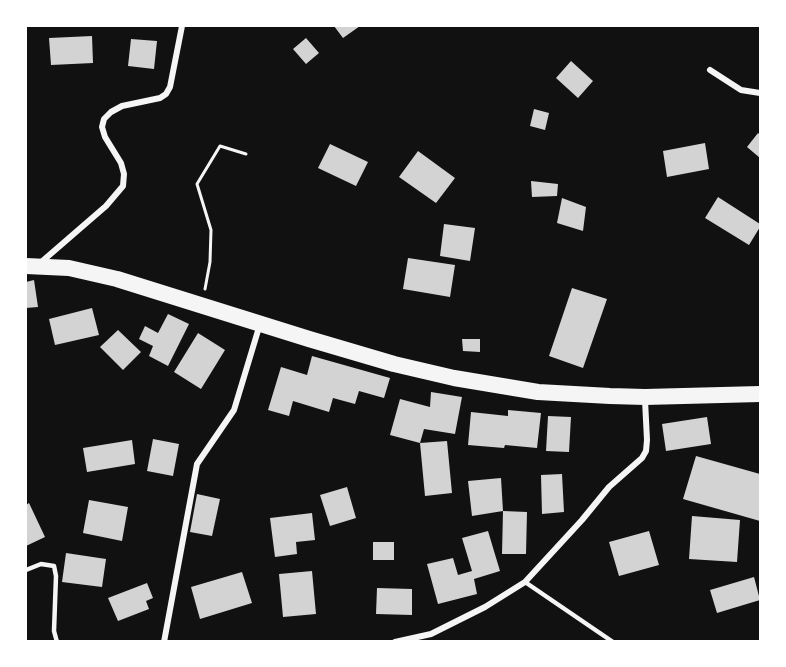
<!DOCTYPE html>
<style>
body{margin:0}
#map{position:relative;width:786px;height:667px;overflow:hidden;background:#111;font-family:Lora,serif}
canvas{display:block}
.frame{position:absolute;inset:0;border:27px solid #fff;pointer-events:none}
</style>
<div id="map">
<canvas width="786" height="667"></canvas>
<div class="frame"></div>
</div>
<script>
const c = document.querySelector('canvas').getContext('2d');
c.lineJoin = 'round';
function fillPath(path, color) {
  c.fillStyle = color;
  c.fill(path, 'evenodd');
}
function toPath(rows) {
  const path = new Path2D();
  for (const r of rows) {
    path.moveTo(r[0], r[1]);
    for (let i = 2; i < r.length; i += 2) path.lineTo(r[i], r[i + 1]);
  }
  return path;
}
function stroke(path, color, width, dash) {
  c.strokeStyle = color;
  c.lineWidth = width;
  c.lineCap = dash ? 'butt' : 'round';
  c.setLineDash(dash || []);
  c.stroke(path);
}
fillPath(toPath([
 [334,26,360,26,343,38],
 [92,36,93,63,51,65,49,38],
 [306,38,319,53,306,64,293,49],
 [131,39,157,41,154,69,128,66],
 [571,61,593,81,578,98,556,78],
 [534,109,549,113,545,130,530,126],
 [758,133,760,135,760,158,747,147],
 [705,143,709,169,667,177,663,151],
 [330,144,368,162,356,186,318,168],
 [418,151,455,178,436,203,399,177],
 [531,181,558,184,557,196,532,197],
 [718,197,760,224,760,227,749,245,705,218],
 [562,198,586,207,583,231,557,223],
 [444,224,475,228,470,261,440,256],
 [408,258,455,265,450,297,403,289],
 [34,280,38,307,26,308,26,282],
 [572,288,607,299,583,368,549,356],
 [92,308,99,335,55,345,49,319],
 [168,314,189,324,168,366,149,356,153,346,139,339,145,326,158,333],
 [118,330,141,352,123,370,100,347],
 [198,333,225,350,201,389,174,372],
 [462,339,480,339,480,352,463,351],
 [312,356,390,378,384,398,359,391,355,404,333,398,329,412,293,401,289,416,268,410,281,367,307,375],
 [431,392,462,397,455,434,424,429,420,443,447,441,452,493,425,496,420,443,390,435,400,399,430,407],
 [508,410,541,413,537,448,505,445,504,448,468,445,471,412,508,416],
 [548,416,571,417,569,452,546,451],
 [707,417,711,444,666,451,662,424],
 [153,439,179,444,173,476,147,471],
 [132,440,135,464,87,472,83,448],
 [696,456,760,474,760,521,683,499],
 [562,474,564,512,542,514,541,475],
 [501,478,503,511,527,512,526,554,502,554,503,511,472,516,468,481],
 [347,487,356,518,330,526,320,495],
 [197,494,220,499,212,536,190,532],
 [89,500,128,507,122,541,83,533],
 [29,503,45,537,26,546,26,505],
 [312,513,315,540,296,542,297,554,275,557,270,518],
 [692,516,740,520,737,562,689,559],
 [488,531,500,571,474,579,477,594,438,604,427,564,453,558,458,575,472,571,462,538],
 [649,531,659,565,619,576,609,542],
 [373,542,394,542,394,560,373,560],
 [66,553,106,559,102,587,62,582],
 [312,571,316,614,283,617,279,574],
 [242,572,252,603,200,619,191,587],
 [754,577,760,600,717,613,710,590],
 [147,583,153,598,146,601,149,609,118,621,108,598],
 [377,588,412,589,412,615,376,614]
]), '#d3d3d3');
stroke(toPath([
 [205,289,210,262,211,230,197,184,220,146,246,154]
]), '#f5f5f5', 3);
stroke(toPath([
 [26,570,41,564,54,566,56,576,54,631,57,642],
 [525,582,613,642]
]), '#f5f5f5', 4.5);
stroke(toPath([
 [710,70,741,90,760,93],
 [39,264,106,206,123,186,124,174,121,163,105,137,102,127,104,119,111,112,122,106,160,98,166,94,170,87,182,26],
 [164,642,197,464,234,410,260,324],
 [395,642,431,634,485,607,525,582,582,520,609,487,642,458,646,451,647,440,645,400]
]), '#f5f5f5', 6);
stroke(toPath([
 [26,266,69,268,117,279,309,339,394,364,454,378,538,392,610,396,645,397,760,394]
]), '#f5f5f5', 16);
</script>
